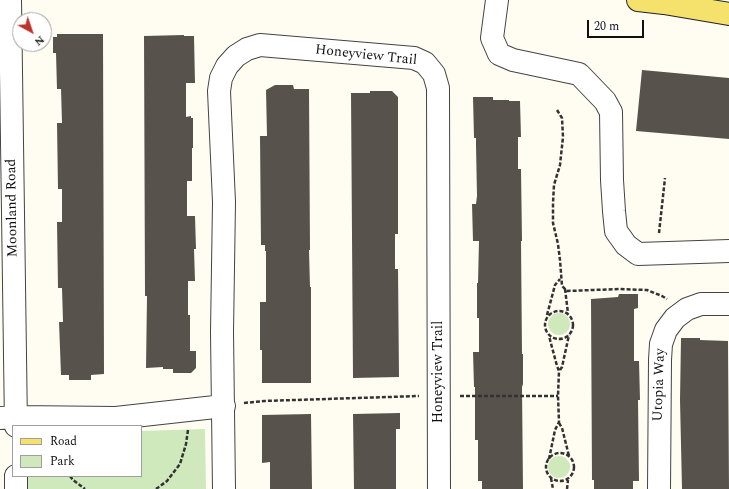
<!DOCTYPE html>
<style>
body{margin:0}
#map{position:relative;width:729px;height:489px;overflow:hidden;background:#fffdf2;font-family:Spectral,serif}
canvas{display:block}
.legend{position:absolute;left:12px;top:425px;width:130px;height:52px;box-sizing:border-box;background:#fff;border:1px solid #9f9f9f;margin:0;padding:5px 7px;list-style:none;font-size:12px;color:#101010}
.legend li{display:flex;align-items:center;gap:8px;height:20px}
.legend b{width:20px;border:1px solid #9f9f9f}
.north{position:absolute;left:12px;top:12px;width:40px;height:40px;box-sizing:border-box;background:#fff;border:1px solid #9f9f9f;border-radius:50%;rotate:140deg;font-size:11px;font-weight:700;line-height:16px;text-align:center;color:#101010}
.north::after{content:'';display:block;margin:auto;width:14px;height:18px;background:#bd332a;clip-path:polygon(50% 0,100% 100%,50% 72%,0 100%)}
.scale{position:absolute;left:587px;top:20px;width:57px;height:18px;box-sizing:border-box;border:2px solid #101010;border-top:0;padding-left:5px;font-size:12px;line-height:14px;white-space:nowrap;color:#101010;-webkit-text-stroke:3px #fff;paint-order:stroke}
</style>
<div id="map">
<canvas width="729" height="489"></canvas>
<ul class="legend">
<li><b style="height:5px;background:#f4e26d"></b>Road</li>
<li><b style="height:11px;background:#cfe9bc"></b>Park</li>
</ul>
<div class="north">N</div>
<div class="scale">20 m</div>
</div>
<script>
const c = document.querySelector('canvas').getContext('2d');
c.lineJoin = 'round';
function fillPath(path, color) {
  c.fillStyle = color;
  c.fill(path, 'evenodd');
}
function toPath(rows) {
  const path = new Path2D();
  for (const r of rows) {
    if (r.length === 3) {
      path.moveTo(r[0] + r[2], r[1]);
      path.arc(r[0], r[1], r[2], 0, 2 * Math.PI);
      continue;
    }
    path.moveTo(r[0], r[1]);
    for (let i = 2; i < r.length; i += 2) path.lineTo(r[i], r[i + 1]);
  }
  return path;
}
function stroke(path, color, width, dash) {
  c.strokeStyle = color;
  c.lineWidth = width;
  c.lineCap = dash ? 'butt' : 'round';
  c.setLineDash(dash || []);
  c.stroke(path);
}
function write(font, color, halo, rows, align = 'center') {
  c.font = font + ' Spectral,serif';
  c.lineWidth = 4;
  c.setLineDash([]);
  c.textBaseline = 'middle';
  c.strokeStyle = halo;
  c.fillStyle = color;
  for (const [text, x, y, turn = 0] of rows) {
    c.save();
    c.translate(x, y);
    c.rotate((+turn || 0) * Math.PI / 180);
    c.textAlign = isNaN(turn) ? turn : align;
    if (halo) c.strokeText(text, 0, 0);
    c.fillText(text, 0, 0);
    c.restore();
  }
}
fillPath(toPath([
 [559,324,11],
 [205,429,206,489,25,489,25,476,141,476,141,431],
 [559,467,11]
]), '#cfe9bc');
fillPath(toPath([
 [57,34,103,34,104,374,91,375,91,380,69,380,69,375,61,375,59,322,63,322,62,288,58,288,57,222,62,222,62,189,58,189,57,123,62,123,61,89,57,89,56,53,53,53,53,37,57,37],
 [184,35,184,36,194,36,195,83,186,83,186,117,191,116,191,118,193,118,193,148,192,148,192,181,187,181,187,216,195,216,196,249,194,249,195,281,188,281,188,315,190,315,190,351,196,351,196,368,191,373,173,373,173,369,163,369,163,367,146,368,147,296,145,296,144,36],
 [642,70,729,78,729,139,636,131],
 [275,85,293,85,294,89,309,89,310,250,309,250,310,287,311,287,311,383,262,383,262,350,260,350,260,302,266,302,266,251,265,251,265,245,261,245,260,136,267,136,266,90],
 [370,91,392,91,398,97,398,234,395,234,395,269,398,269,399,377,353,378,351,93,370,93],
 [473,97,493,97,493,100,509,100,509,101,520,101,521,137,518,137,518,169,521,169,522,241,521,241,522,354,523,354,523,384,522,387,523,489,482,489,482,481,478,481,478,440,475,440,475,387,474,387,473,352,479,352,479,318,477,318,477,283,478,283,479,241,473,241,472,204,476,204,477,196,476,145,476,138,474,138],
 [619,294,638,294,638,308,634,309,634,361,639,361,640,400,638,400,639,481,633,481,633,489,594,489,594,480,592,480,591,299,618,297],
 [681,338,700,338,700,340,728,341,729,489,682,489,680,400],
 [400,413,400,429,396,429,396,489,354,489,353,414],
 [311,414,312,489,270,489,270,462,262,463,262,415]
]), '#58524c');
const minor = toPath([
 [10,0,16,426],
 [497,0,492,38,499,54,513,60,579,74,605,101,611,112,612,180,614,211,616,231,626,245,638,254,729,251],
 [0,418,16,417,116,418,224,406],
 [16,489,16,476],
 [224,489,222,332,224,202,219,91,221,78,227,66,236,56,247,49,260,45,414,58,425,63,434,74,438,88,439,489],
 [659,489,660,360,661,344,666,330,675,318,687,309,701,304,729,304]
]);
const major = toPath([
 [638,0,664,3,729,14]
]);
stroke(minor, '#434343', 24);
stroke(major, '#212121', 24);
stroke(toPath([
 [557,110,562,118,563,137,560,165,554,185,553,203,553,223,558,244,560,260,562,286,567,291,619,289,647,290,662,296,667,299],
 [659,233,665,178],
 [565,289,568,313],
 [559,325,14],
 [547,315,555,285,560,279],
 [560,370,562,367,569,335],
 [460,396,558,396],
 [244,403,264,401,419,396],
 [559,423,562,428,569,456],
 [560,467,14],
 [549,459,555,430,559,422,558,396,559,371,557,366,549,336],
 [70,476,73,480,85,489],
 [551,478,553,489],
 [156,489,167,481,180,464,186,444,188,430],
 [567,489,568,480]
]), '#323232', 2.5, [4, 2]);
stroke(minor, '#fff', 22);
stroke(major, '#f4e26d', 22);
write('14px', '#101010', '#fff', [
 ["Honeyview Trail",366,56,6],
 ["Moonland Road",13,208,-91],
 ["Honeyview Trail",439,372,-90],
 ["Utopia Way",660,385,-88]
]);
</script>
